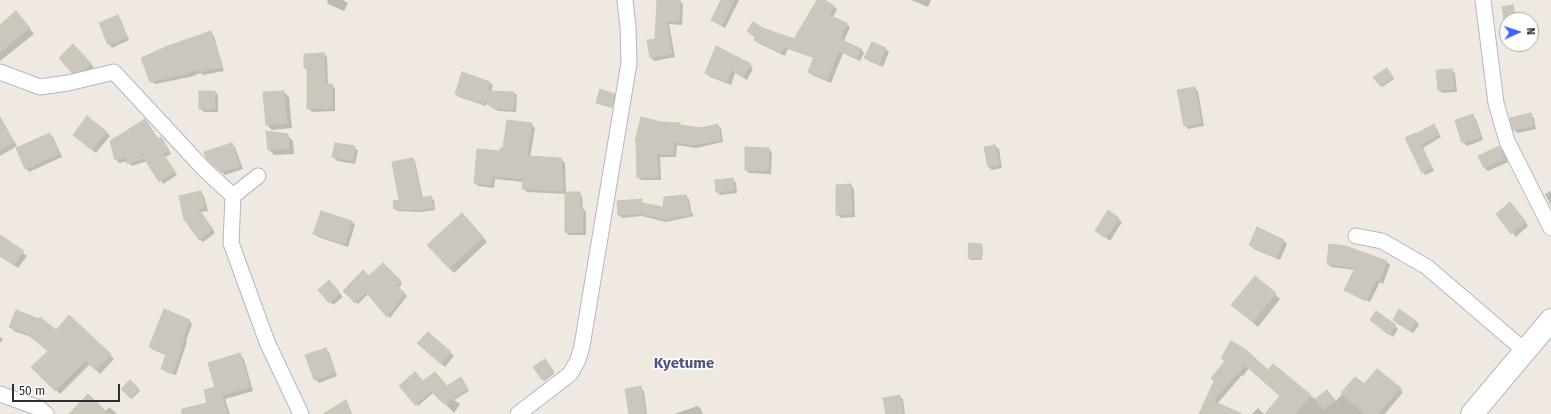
<!DOCTYPE html>
<style>
body{margin:0}
#map{position:relative;width:1551px;height:414px;overflow:hidden;background:#efe9e1;font-family:"Fira Sans",sans-serif}
canvas{display:block}
.north{position:absolute;left:1499px;top:12px;width:40px;height:40px;box-sizing:border-box;background:#fff;border:1px solid #ababab;border-radius:50%;rotate:87deg;font-size:11px;font-weight:700;line-height:16px;text-align:center;color:#2e2e2e}
.north::after{content:'';display:block;margin:auto;width:14px;height:18px;background:#4264fb;clip-path:polygon(50% 0,100% 100%,50% 72%,0 100%)}
.scale{position:absolute;left:12px;top:384px;width:108px;height:18px;box-sizing:border-box;border:2px solid #2e2e2e;border-top:0;padding-left:5px;font-size:12px;line-height:14px;white-space:nowrap;color:#2e2e2e;-webkit-text-stroke:3px #fff;paint-order:stroke}
</style>
<div id="map">
<canvas width="1551" height="414"></canvas>
<div class="north">N</div>
<div class="scale">50 m</div>
</div>
<script>
const c = document.querySelector('canvas').getContext('2d');
c.lineJoin = 'round';
function fillPath(path, color) {
  c.fillStyle = color;
  c.fill(path, 'evenodd');
}
function toPath(rows) {
  const path = new Path2D();
  for (const r of rows) {
    path.moveTo(r[0], r[1]);
    for (let i = 2; i < r.length; i += 2) path.lineTo(r[i], r[i + 1]);
  }
  return path;
}
function stroke(path, color, width, dash) {
  c.strokeStyle = color;
  c.lineWidth = width;
  c.lineCap = dash ? 'butt' : 'round';
  c.setLineDash(dash || []);
  c.stroke(path);
}
function write(font, color, halo, rows, align = 'center') {
  c.font = font + ' "Fira Sans",sans-serif';
  c.lineWidth = 3;
  c.setLineDash([]);
  c.textBaseline = 'middle';
  c.strokeStyle = halo;
  c.fillStyle = color;
  for (const [text, x, y, turn = 0] of rows) {
    c.save();
    c.translate(x, y);
    c.rotate((+turn || 0) * Math.PI / 180);
    c.textAlign = isNaN(turn) ? turn : align;
    if (halo) c.strokeText(text, 0, 0);
    c.fillText(text, 0, 0);
    c.restore();
  }
}
fillPath(toPath([
 [328,0,343,0,348,3,344,11,328,4,327,2],
 [658,0,679,1,683,4,682,25,669,24,675,57,654,61,651,57,656,39],
 [722,0,739,0,725,28,716,23,712,20],
 [818,0,823,0,834,6,837,10,832,18,846,24,850,27,844,41,861,49,864,53,860,61,843,53,831,83,812,75,809,72,814,58,788,49,785,56,758,43,755,40,763,29,795,40],
 [911,0,931,0,928,7],
 [1513,6,1517,20,1507,20,1507,24,1503,8],
 [118,17,121,20,129,40,112,48,109,44],
 [21,18,34,34,0,61,0,26],
 [210,32,214,36,224,71,203,75,201,73,190,77,155,84,151,81],
 [872,43,886,49,889,52,883,67,869,61,866,58],
 [73,46,94,67,87,73,77,76,60,58],
 [324,54,327,57,328,85,332,85,335,89,335,111,312,112,308,108,308,71,305,68],
 [750,65,753,69,747,80,735,73,731,85,710,77,706,73],
 [1388,70,1394,79,1382,87,1380,85],
 [1451,70,1455,73,1457,92,1442,93,1439,90],
 [463,73,490,83,493,85,491,92,514,93,517,95,516,112,498,111,487,103,486,106,459,97,456,94],
 [1194,88,1198,91,1204,126,1188,129,1185,125],
 [215,92,218,95,218,112,204,112,200,108],
 [284,92,289,97,292,128,272,130,267,125,264,93],
 [614,95,616,96,612,108,597,102],
 [1472,115,1476,119,1483,140,1467,146,1463,142],
 [1531,115,1534,118,1536,129,1518,133,1514,130,1511,119],
 [145,120,159,140,161,139,164,142,171,154,165,157,177,175,163,184,147,161,132,166,128,161,119,163,116,159],
 [660,123,679,124,682,126,700,129,717,125,721,128,723,142,696,148,677,145,676,157,660,157,661,180,641,180,638,177],
 [3,124,17,146,0,156,0,126],
 [531,124,535,128,530,158,561,159,565,163,566,193,579,193,582,196,583,209,586,212,586,235,569,235,566,232,566,194,527,192,523,188,524,182,495,179,494,188,478,186,475,183,503,149],
 [1434,126,1441,137,1423,148,1434,171,1425,175,1423,172,1417,135],
 [106,132,110,136,96,153,77,138],
 [267,132,287,135,293,141,294,154,274,155,269,150],
 [49,134,53,137,62,157,29,172,26,168],
 [232,144,235,147,243,169,225,175,207,157],
 [995,146,999,149,1002,168,992,170,989,167],
 [354,147,358,151,355,164,337,161,333,157],
 [1499,147,1503,151,1508,162,1488,171,1485,168],
 [768,149,772,152,771,174,749,173,746,170],
 [412,159,415,161,423,199,431,198,434,200,435,210,421,212,397,211,395,208,400,201],
 [733,179,736,183,737,193,720,195,717,191],
 [851,185,854,189,855,217,841,218,837,214],
 [1551,191,1551,206,1545,194],
 [201,192,204,196,208,211,201,212,215,233,203,242,199,239,180,197],
 [686,196,689,199,692,214,694,216,666,222,642,216,622,218,619,215,641,200,644,204,664,209],
 [1513,207,1528,226,1516,237,1497,214],
 [1108,212,1122,222,1110,241,1096,231],
 [467,219,487,242,454,273,449,268],
 [352,222,355,225,348,247,318,237,314,234],
 [1258,229,1284,241,1287,244,1280,260,1254,249,1251,245],
 [3,238,27,256,18,268,0,256,0,243],
 [981,245,983,247,982,260,971,260,969,258],
 [1387,262,1390,265,1383,284,1380,282,1370,302,1348,290,1348,292,1345,289,1355,270,1331,267,1328,264],
 [383,264,402,284,398,289,407,296,390,318,369,293,358,304,344,291,369,277],
 [329,281,343,297,333,305,319,290],
 [1275,294,1280,299,1258,327,1233,305],
 [69,317,114,359,100,374,90,364,60,394,33,367,49,351,31,337,14,331,10,326,39,321,56,331],
 [189,320,192,324,186,341,187,342,176,375,166,372,162,368,166,355,153,350,150,347],
 [1371,320,1395,326,1398,329,1393,337],
 [1416,321,1419,325,1413,333,1397,323],
 [428,333,454,356,445,367,422,346],
 [0,337,3,339,0,343],
 [325,349,329,352,337,376,319,383,315,379],
 [240,355,244,359,253,391,225,399,230,414,194,414,209,404,216,388],
 [1222,358,1268,371,1273,365,1316,400,1327,391,1336,401,1356,378,1364,386,1400,389,1403,392,1385,414,1266,414,1281,396,1249,368,1243,376,1242,375,1217,404,1239,414,1201,414,1226,362],
 [546,362,554,374,544,381,535,367],
 [130,381,140,391,132,399,122,389],
 [463,381,469,391,454,400,460,404,454,413,434,392,418,406,400,386,447,387],
 [640,387,644,391,647,414,632,414],
 [899,396,903,399,905,414,887,414],
 [698,406,701,409,703,414,674,414],
 [109,407,117,414,70,414,105,412],
 [1258,408,1264,414,1252,414]
]), '#0003');
const building = toPath([
 [657,0,680,0,679,22,666,21,672,54,650,58,647,40,655,39,657,0],
 [721,0,734,0,722,25,711,20,721,0],
 [817,0,825,0,834,6,829,15,847,23,840,39,861,49,856,59,839,51,827,80,808,72,814,57,784,47,781,53,754,40,755,37,747,31,753,22,763,28,794,39,817,0],
 [1513,5,1516,20,1504,20,1502,7,1513,5],
 [16,11,30,28,0,52,0,25,16,11],
 [118,15,127,37,108,45,99,23,118,15],
 [211,31,222,67,199,72,199,69,186,74,150,82,141,58,168,46,211,31],
 [872,42,886,48,879,64,864,58,872,42],
 [73,44,91,63,84,70,72,73,59,58,73,44],
 [716,46,751,64,743,77,732,70,727,82,705,73,716,46],
 [324,53,325,84,332,84,332,108,307,109,307,68,304,68,304,54,324,53],
 [1387,68,1393,77,1380,86,1373,77,1387,68],
 [1452,69,1454,89,1438,90,1436,70,1452,69],
 [462,72,490,82,488,91,514,92,514,109,494,109,484,101,483,104,455,94,462,72],
 [1195,87,1201,123,1184,126,1177,90,1195,87],
 [600,89,615,94,611,107,596,103,600,89],
 [199,91,215,91,215,109,199,109,199,91],
 [284,91,287,123,266,125,263,92,284,91],
 [1531,113,1533,126,1513,130,1510,118,1531,113],
 [1473,114,1480,137,1462,143,1455,120,1473,114],
 [87,116,107,132,92,150,73,135,87,116],
 [0,117,14,142,0,151,0,117],
 [641,117,661,122,680,123,680,125,700,128,718,124,721,140,693,145,674,142,673,155,657,154,658,177,637,178,636,141,635,141,641,117],
 [145,119,158,139,161,137,169,150,163,154,175,171,159,182,144,158,127,164,126,157,115,160,110,141,145,119],
 [507,120,532,123,527,156,561,158,563,191,522,189,523,179,492,176,491,185,474,183,477,149,500,151,500,148,503,148,507,120],
 [1434,124,1439,134,1421,145,1432,168,1422,173,1405,138,1415,133,1416,134,1434,124],
 [266,131,288,134,289,149,268,150,266,131],
 [50,133,59,154,25,169,16,148,50,133],
 [232,143,240,166,221,172,206,158,204,152,232,143],
 [335,143,355,146,352,161,332,157,335,143],
 [995,145,999,165,988,167,984,147,995,145],
 [1499,146,1505,159,1484,168,1478,156,1499,146],
 [745,147,769,148,768,171,745,170,745,147],
 [413,158,421,198,431,196,433,208,418,210,394,209,393,201,399,200,392,162,413,158],
 [733,178,734,190,716,192,715,180,733,178],
 [851,184,852,214,836,215,836,185,851,184],
 [201,191,205,208,198,209,213,229,199,240,184,219,179,196,201,191],
 [565,192,580,192,580,208,583,208,583,232,565,232,565,192],
 [686,195,690,213,693,214,662,220,662,218,638,214,618,215,617,201,642,199,642,203,663,207,664,197,686,195],
 [1510,202,1526,222,1511,234,1496,214,1510,202],
 [1108,210,1119,218,1106,238,1095,231,1108,210],
 [321,211,352,221,345,244,313,234,321,211],
 [462,213,483,237,449,268,427,245,462,213],
 [1257,227,1284,240,1276,258,1249,245,1257,227],
 [0,235,24,251,14,265,0,256,0,235],
 [969,243,982,244,981,259,968,258,969,243],
 [1329,244,1346,246,1387,261,1380,281,1376,280,1366,301,1344,290,1355,268,1327,264,1329,244],
 [383,263,401,281,396,286,405,293,387,317,366,292,355,303,343,291,363,270,369,276,383,263],
 [1255,276,1276,293,1253,322,1231,305,1255,276],
 [329,280,340,293,329,303,318,290,329,280],
 [164,309,190,320,183,337,184,338,173,373,161,369,166,354,149,347,164,309],
 [1399,309,1416,321,1410,331,1393,320,1399,309],
 [16,310,39,319,40,317,56,330,69,315,111,354,96,370,85,361,55,391,31,367,48,351,26,333,9,327,16,310],
 [1376,311,1396,325,1389,335,1370,320,1376,311],
 [428,332,451,352,441,364,417,343,428,332],
 [1231,341,1245,349,1268,370,1273,364,1311,395,1295,414,1265,414,1280,396,1245,365,1239,373,1238,372,1213,401,1242,414,1199,414,1214,381,1211,378,1225,361,1221,358,1231,341],
 [326,348,335,373,314,380,305,355,326,348],
 [240,353,250,387,222,395,227,414,182,414,182,409,207,403,204,390,215,387,208,363,240,353],
 [545,359,554,372,542,380,533,367,545,359],
 [1377,369,1401,388,1378,414,1365,414,1341,393,1355,377,1364,384,1377,369],
 [415,372,423,381,435,372,447,386,461,377,468,389,444,404,431,391,415,405,399,386,415,372],
 [130,380,139,389,130,398,121,389,130,380],
 [641,386,645,414,629,414,625,389,641,386],
 [1327,390,1335,400,1323,409,1315,399,1327,390],
 [88,394,109,414,69,414,88,394],
 [900,395,903,414,886,414,883,398,900,395],
 [346,400,352,414,323,414,346,400]
]);
fillPath(building, '#cbc7bf');
stroke(building, '#cbc5ba', 1);
const minor = toPath([
 [1483,0,1496,103,1507,141,1551,228],
 [0,72,40,87,68,83,114,72,203,168,233,196],
 [258,176,233,196,231,243,267,342,301,414],
 [1356,236,1382,241,1427,267,1525,351],
 [0,394,39,408,46,414],
 [518,414,570,374,578,360,582,346,629,63,628,27,625,0]
]);
const secondary = toPath([
 [1472,414,1551,320]
]);
stroke(minor, '#b4b7c1', 17);
stroke(secondary, '#b4b7c1', 24);
stroke(minor, '#fff', 15);
stroke(secondary, '#fff', 22);
write('bold 15px', '#4d5680', '#fff', [
 ["Kyetume",684,364]
]);
</script>
